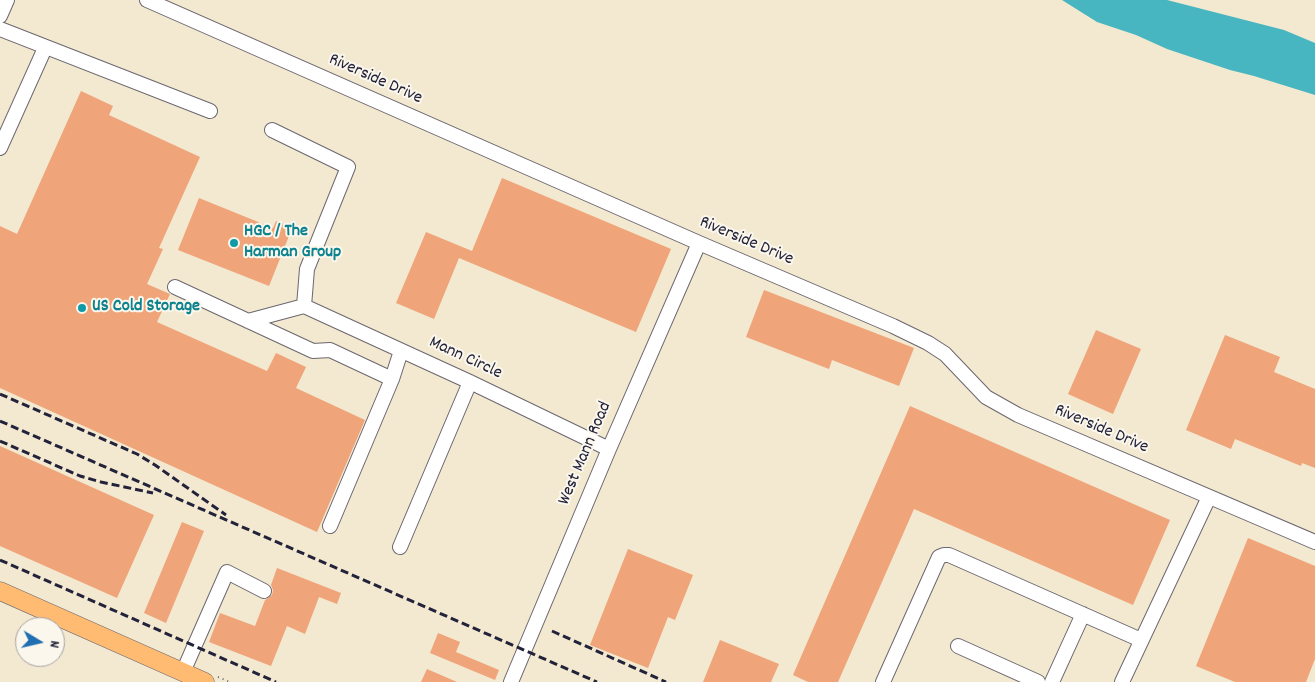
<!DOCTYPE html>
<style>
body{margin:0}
#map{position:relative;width:1315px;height:682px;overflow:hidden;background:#f3e8d0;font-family:Dekko,sans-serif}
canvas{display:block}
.north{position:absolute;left:15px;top:617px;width:50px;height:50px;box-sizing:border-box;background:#fbf7ec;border:1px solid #a4a2a5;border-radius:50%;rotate:99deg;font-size:14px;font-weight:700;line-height:20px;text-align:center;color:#22223b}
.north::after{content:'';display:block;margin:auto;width:18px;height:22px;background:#1f6fb2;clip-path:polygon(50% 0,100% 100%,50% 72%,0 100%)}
</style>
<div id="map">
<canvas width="1315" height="682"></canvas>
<div class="north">N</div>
</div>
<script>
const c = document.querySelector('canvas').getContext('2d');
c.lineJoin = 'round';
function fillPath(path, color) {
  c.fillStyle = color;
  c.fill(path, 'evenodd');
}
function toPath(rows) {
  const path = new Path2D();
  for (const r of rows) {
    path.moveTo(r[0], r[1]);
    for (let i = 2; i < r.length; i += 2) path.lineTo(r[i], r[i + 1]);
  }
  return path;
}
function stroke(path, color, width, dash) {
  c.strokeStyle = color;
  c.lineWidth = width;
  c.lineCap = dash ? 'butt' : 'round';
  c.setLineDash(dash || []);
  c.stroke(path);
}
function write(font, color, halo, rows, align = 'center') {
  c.font = font + ' Dekko,sans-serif';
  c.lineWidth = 4;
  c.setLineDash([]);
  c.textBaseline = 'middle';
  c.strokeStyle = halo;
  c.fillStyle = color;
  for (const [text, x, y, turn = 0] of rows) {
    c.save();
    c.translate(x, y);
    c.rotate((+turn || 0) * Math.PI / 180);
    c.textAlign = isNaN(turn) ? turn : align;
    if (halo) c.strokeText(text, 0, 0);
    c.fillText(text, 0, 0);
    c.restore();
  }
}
fillPath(toPath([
 [1062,0,1167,0,1284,30,1315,43,1315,95,1254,76,1230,70,1167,49,1136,35,1097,22]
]), '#48b6c1');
fillPath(toPath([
 [81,91,113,106,109,115,200,157,159,248,163,249,147,284,170,294,157,322,267,371,276,353,306,367,296,388,365,420,317,532,0,388,0,226,17,234],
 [502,178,671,249,636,332,459,258,434,319,396,303,426,232,472,251],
 [199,198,273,228,276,221,289,226,286,235,289,236,269,286,178,250],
 [764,290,914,348,899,386,832,360,829,369,746,337],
 [1096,330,1141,349,1113,414,1068,394],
 [1225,335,1280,357,1274,372,1315,389,1315,468,1302,463,1301,466,1235,439,1231,449,1186,430],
 [910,406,1170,520,1133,605,914,509,838,682,808,682,793,675],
 [0,446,154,515,117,598,0,546],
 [182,522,204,531,166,623,144,613],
 [1248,538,1315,566,1315,659,1306,682,1235,682,1196,666],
 [628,549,693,575,675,620,668,617,648,668,590,645],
 [277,568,341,593,337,604,319,597,305,634,287,626,271,666,209,642,220,613,255,626,265,600,272,595,273,590,271,585],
 [438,633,460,642,456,652,499,670,495,680,430,653],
 [720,640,779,664,771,682,703,682],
 [427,669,457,682,421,682]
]), '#efa479');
const minor = toPath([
 [147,0,699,243,893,326,928,343,945,354,986,397,1018,415,1315,542],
 [0,16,7,0],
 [0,29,210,111],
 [272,130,348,167,307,269,304,306],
 [0,148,45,48],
 [175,287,313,351,330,350,392,379],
 [304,306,470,382,609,449],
 [248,321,304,306],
 [330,526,392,379,401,351],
 [400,547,470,382],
 [958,646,1038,682],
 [183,672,227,572,264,591],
 [511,682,609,449,699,243],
 [883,682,939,557,944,555,949,555,1141,640],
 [1052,682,1083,614],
 [1122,682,1209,497]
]);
const major = toPath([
 [0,591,205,682]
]);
stroke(minor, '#6b676f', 16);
stroke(major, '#6b676f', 19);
stroke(toPath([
 [218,677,230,682]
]), '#6b676f', 2, [1, 4]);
stroke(minor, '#fff', 14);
stroke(major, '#ffbb71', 18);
stroke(toPath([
 [0,394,137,454,155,465,226,515],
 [0,421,597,682],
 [0,441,80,476,101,482,153,493],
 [0,560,276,682],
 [552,631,666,682]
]), '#22223b', 3, [8, 4]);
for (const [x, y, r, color] of [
 [234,243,5,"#0f9aa8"],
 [82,308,5,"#0f9aa8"]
]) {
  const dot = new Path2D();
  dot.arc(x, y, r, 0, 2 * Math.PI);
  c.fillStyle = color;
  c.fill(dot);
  stroke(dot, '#fbf7ec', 2);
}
write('18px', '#22223b', '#fbf7ec', [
 ["Riverside Drive",375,80,24],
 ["Riverside Drive",746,242,23],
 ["Mann Circle",465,359,25],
 ["Riverside Drive",1101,430,23],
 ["West Mann Road",586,454,-67]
]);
write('bold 18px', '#0d838f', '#fbf7ec', [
 ["HGC / The",244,233],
 ["Harman Group",244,254],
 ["US Cold Storage",92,308]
], 'left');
</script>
